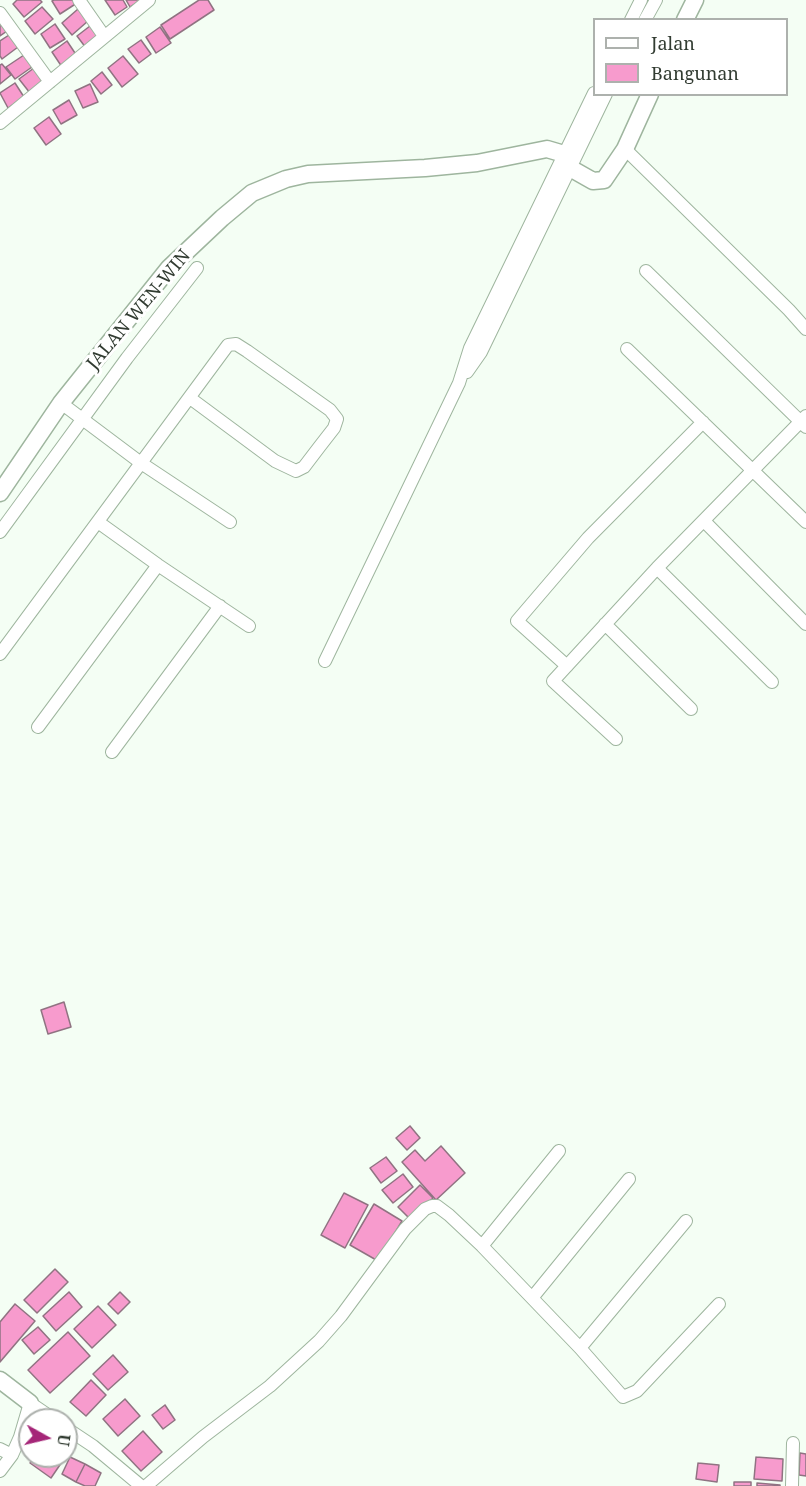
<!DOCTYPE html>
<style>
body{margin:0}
#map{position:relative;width:806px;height:1486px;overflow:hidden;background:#f4fef4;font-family:"Noto Serif",serif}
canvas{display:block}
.legend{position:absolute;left:593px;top:18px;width:195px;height:78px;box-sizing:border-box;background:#fff;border:2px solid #adb1ad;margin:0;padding:8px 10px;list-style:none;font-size:18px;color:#323c32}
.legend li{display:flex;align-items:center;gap:12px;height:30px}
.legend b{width:30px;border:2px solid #adb1ad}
.north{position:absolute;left:18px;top:1408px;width:60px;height:60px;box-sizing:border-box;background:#fff;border:2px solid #adb1ad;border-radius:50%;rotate:98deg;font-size:16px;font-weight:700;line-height:24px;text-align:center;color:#323c32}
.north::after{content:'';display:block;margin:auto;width:21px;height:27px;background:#a52678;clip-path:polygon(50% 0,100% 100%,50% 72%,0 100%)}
</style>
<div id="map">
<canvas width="806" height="1486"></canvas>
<ul class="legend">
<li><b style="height:8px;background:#fff"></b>Jalan</li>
<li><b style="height:16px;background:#f79bcd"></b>Bangunan</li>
</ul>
<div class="north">U</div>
</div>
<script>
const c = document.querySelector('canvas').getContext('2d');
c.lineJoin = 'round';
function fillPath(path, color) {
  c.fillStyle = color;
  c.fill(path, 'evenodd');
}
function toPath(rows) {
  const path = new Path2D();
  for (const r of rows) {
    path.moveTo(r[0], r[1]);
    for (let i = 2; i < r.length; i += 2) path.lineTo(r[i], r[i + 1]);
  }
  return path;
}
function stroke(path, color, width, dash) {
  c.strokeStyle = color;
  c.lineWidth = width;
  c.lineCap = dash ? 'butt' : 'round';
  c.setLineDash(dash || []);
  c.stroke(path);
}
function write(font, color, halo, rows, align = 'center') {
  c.font = font + ' "Noto Serif",serif';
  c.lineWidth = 6;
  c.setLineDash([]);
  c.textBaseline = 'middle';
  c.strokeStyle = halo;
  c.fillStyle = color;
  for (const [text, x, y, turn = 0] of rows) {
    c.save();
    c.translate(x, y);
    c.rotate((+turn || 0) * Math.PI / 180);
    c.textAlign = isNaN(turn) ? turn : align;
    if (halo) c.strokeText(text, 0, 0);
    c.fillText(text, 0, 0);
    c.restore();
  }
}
const building = toPath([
 [17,0,40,0,42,2,24,17,13,4,17,0],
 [54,0,75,0,77,3,60,14,52,1,54,0],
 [105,0,123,0,127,7,115,15,105,0],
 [126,0,142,0,130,7,126,0],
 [199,0,208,0,214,10,170,39,161,25,199,0],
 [42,7,53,19,35,34,25,21,42,7],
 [78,9,88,21,72,35,62,23,78,9],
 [0,16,10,29,0,36,0,16],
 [55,24,65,39,50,48,41,34,55,24],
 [90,26,99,37,86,48,77,36,90,26],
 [160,27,171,43,156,53,146,37,160,27],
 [9,35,18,47,2,59,0,56,0,41,9,35],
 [141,40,151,54,139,63,128,49,141,40],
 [67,41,77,56,62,67,52,52,67,41],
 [24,55,32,67,15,79,6,67,24,55],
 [123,56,138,74,122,87,108,68,123,56],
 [2,64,11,75,0,84,0,65,2,64],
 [34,68,45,82,30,93,19,79,34,68],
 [102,72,112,85,101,94,91,81,102,72],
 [15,83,24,97,8,108,0,93,15,83],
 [90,84,98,102,83,108,75,91,90,84],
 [69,100,77,115,61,124,53,110,69,100],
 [49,117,61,134,46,145,34,128,49,117],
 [64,1002,71,1027,48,1034,41,1010,64,1002],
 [410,1126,420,1138,407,1150,396,1138,410,1126],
 [441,1146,465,1173,436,1200,402,1162,415,1150,425,1161,441,1146],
 [386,1157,397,1171,381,1183,370,1168,386,1157],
 [403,1174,413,1187,393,1203,382,1190,403,1174],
 [420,1185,433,1198,411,1220,398,1207,420,1185],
 [344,1193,368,1205,345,1248,321,1235,344,1193],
 [374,1204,402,1221,378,1261,350,1245,374,1204],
 [55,1269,68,1282,37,1313,24,1300,55,1269],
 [69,1292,82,1307,56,1331,43,1316,69,1292],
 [120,1292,130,1302,118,1314,108,1304,120,1292],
 [15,1304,35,1321,0,1362,0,1322,15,1304],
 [98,1306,116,1325,92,1348,74,1329,98,1306],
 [38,1327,50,1340,34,1354,22,1340,38,1327],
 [68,1332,90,1356,50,1393,28,1370,68,1332],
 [113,1355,128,1372,108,1390,93,1374,113,1355],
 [91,1380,106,1395,86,1416,70,1402,91,1380],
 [125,1399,140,1416,118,1436,103,1419,125,1399],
 [165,1405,175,1420,163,1429,152,1415,165,1405],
 [143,1431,162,1452,141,1471,122,1451,143,1431],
 [800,1453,806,1454,806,1476,799,1475,800,1453],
 [34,1456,66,1456,51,1478,30,1463,34,1456],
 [70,1457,85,1464,76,1482,62,1474,70,1457],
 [756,1457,783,1459,782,1481,754,1479,756,1457],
 [698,1463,719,1465,717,1482,696,1479,698,1463],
 [85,1464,101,1473,95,1486,85,1486,76,1482,85,1464],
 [734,1482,751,1482,751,1486,734,1486,734,1482],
 [757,1483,780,1485,780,1486,757,1486,757,1483]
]);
fillPath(building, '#f79bcd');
stroke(building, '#907382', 1.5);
const street = toPath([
 [79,0,104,36],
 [0,13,50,82],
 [631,20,641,0],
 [645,20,656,0],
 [0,123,149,0],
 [625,149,789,310,806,329],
 [646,271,806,427],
 [627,349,806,522],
 [467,372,481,352,606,94],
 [61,403,141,463,230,522],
 [704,521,806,624],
 [98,522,158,565,249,626],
 [0,532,127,358,197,268],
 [657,568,772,682],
 [605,624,691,709],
 [0,654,228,345,236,344,247,351,330,410,337,419,334,428,320,446,304,467,296,471,275,461,190,398],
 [325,661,459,383,470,348,594,93],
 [567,666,517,621,588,538,703,422],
 [38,727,158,565],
 [616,739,553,681,657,568,806,416],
 [112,752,220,606],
 [482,1246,559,1151],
 [532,1298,629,1179],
 [580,1348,686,1221],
 [66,1428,93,1446,141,1486],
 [0,1449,12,1455],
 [0,1471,12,1455,20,1437,30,1403,55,1420],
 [146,1486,203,1437,270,1386,319,1341,341,1316,405,1229,425,1209,432,1206,437,1206,449,1215,482,1246,580,1348,623,1397,637,1391,719,1304],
 [792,1486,793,1443]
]);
const secondary = toPath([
 [685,20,695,0],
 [570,168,593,181,604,180,625,149,650,94],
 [0,493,61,403,169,268,222,218,252,193,286,179,308,174,425,168,477,163,547,149,564,154],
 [0,1380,30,1403]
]);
stroke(street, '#9eb59e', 14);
stroke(secondary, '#9eb59e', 19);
stroke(street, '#fff', 12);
stroke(secondary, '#fff', 16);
write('18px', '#323c32', '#fff', [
 ["JALAN WEN-WIN",139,310,-50]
]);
</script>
